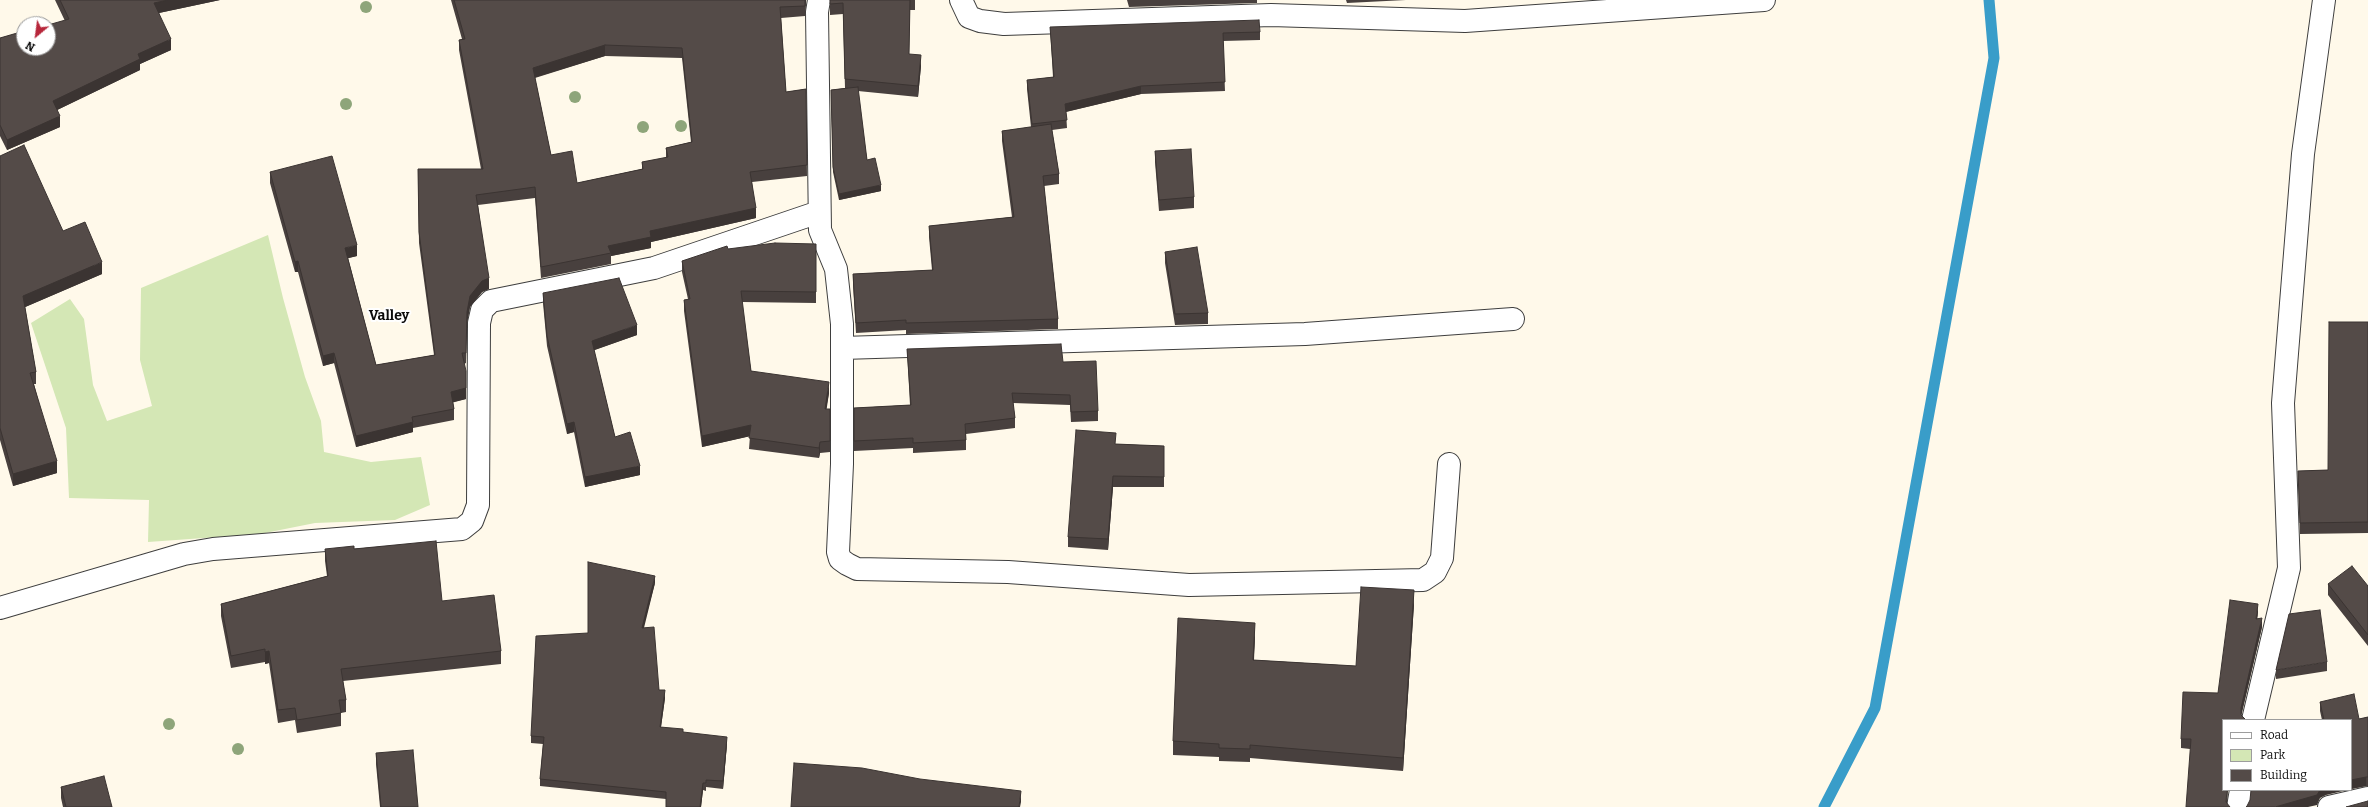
<!DOCTYPE html>
<style>
body{margin:0}
#map{position:relative;width:2368px;height:807px;overflow:hidden;background:#fff9ea;font-family:Bitter,serif}
canvas{display:block}
.legend{position:absolute;left:2222px;top:719px;width:130px;height:72px;box-sizing:border-box;background:#fff;border:1px solid #9d9d9d;margin:0;padding:5px 7px;list-style:none;font-size:12px;color:#0b0b0b}
.legend li{display:flex;align-items:center;gap:8px;height:20px}
.legend b{width:20px;border:1px solid #9d9d9d}
.north{position:absolute;left:16px;top:16px;width:40px;height:40px;box-sizing:border-box;background:#fff;border:1px solid #9d9d9d;border-radius:50%;rotate:209deg;font-size:11px;font-weight:700;line-height:16px;text-align:center;color:#0b0b0b}
.north::after{content:'';display:block;margin:auto;width:14px;height:18px;background:#b7273b;clip-path:polygon(50% 0,100% 100%,50% 72%,0 100%)}
</style>
<div id="map">
<canvas width="2368" height="807"></canvas>
<ul class="legend">
<li><b style="height:5px;background:#fff"></b>Road</li>
<li><b style="height:11px;background:#d4e7b5"></b>Park</li>
<li><b style="height:11px;background:#544b48"></b>Building</li>
</ul>
<div class="north">N</div>
</div>
<script>
const c = document.querySelector('canvas').getContext('2d');
c.lineJoin = 'round';
function fillPath(path, color) {
  c.fillStyle = color;
  c.fill(path, 'evenodd');
}
function toPath(rows) {
  const path = new Path2D();
  for (const r of rows) {
    path.moveTo(r[0], r[1]);
    for (let i = 2; i < r.length; i += 2) path.lineTo(r[i], r[i + 1]);
  }
  return path;
}
function stroke(path, color, width, dash) {
  c.strokeStyle = color;
  c.lineWidth = width;
  c.lineCap = dash ? 'butt' : 'round';
  c.setLineDash(dash || []);
  c.stroke(path);
}
function write(font, color, halo, rows, align = 'center') {
  c.font = font + ' Bitter,serif';
  c.lineWidth = 4;
  c.setLineDash([]);
  c.textBaseline = 'middle';
  c.strokeStyle = halo;
  c.fillStyle = color;
  for (const [text, x, y, turn = 0] of rows) {
    c.save();
    c.translate(x, y);
    c.rotate((+turn || 0) * Math.PI / 180);
    c.textAlign = isNaN(turn) ? turn : align;
    if (halo) c.strokeText(text, 0, 0);
    c.fillText(text, 0, 0);
    c.restore();
  }
}
fillPath(toPath([
 [268,235,283,298,305,377,321,421,324,452,371,462,421,457,430,505,395,520,315,523,260,534,148,542,149,500,69,498,66,428,31,323,70,299,84,319,93,385,107,421,152,406,140,360,141,288]
]), '#d4e7b5');
stroke(toPath([
 [1824,807,1875,708,1994,58,1989,0]
]), '#399dc9', 11);
const street = toPath([
 [819,0,817,12,820,230,836,269,842,324,842,464,838,552,840,559,847,564,857,569,1008,572,1189,585,1423,580,1435,572,1442,558,1449,464],
 [961,0,969,17,980,21,1004,24,1271,15,1465,21,1764,0],
 [842,348,1305,334,1513,319],
 [0,608,184,554,213,549,462,529,472,521,478,505,479,323,482,310,491,301,654,268,819,212],
 [2253,720,2289,568,2283,403,2303,154,2324,0],
 [2238,807,2241,790],
 [2329,807,2368,798]
]);
stroke(street, '#3e3e3e', 24);
stroke(street, '#fff', 22);
c.fillStyle = '#8ea57a';
for (const [x, y] of [
 [366,7],
 [575,97],
 [346,104],
 [681,126],
 [643,127],
 [169,724],
 [238,749]
]) {
  c.beginPath();
  c.arc(x, y, 6, 0, 2 * Math.PI);
  c.fill();
}
fillPath(toPath([
 [55,0,220,0,159,13,171,50,140,64,140,70,57,110,60,127,7,150,0,136,0,38,65,21],
 [451,0,806,0,805,16,781,18,786,92,806,89,807,176,752,182,756,218,651,242,651,248,611,256,611,264,541,278,535,198,478,205,489,289,482,292,470,307,467,323,466,363,464,364,466,399,453,402,454,409,454,420,413,428,413,432,356,447,334,363,323,366,298,272,295,272,270,183,270,172,357,256,348,258,376,365,434,355,419,243,418,169,481,169,459,50,459,40,462,39],
 [605,56,682,58,691,142,666,148,666,158,642,162,642,169,577,183,551,155,535,78],
 [830,0,915,0,915,10,910,10,909,54,921,66,918,97,858,91,867,160,881,191,839,200,833,172,831,90,845,88,843,14,830,15],
 [1127,0,1257,0,1257,3,1129,7],
 [1346,0,1406,0,1347,3],
 [1050,27,1260,32,1260,40,1223,41,1225,91,1141,94,1066,112,1067,128,1052,130,1059,174,1059,184,1044,186,1058,319,1058,329,906,334,906,330,856,333,853,285,853,274,932,270,929,237,929,226,1012,217,1002,141,1002,131,1031,127,1027,89,1027,80,1053,77],
 [1155,151,1194,197,1194,208,1159,211,1155,162],
 [0,156,63,231,102,274,25,307,36,372,36,384,34,384,57,473,13,486,0,440],
 [816,244,816,303,742,302,751,371,829,393,826,409,830,409,830,452,820,453,819,458,749,449,750,436,702,447,684,311,684,300,688,299,682,272,682,261,728,249],
 [1165,252,1208,313,1208,324,1175,325,1165,263],
 [543,293,637,335,594,350,615,437,640,475,585,487,574,432,567,434,547,346,543,303],
 [2368,322,2368,533,2300,534,2298,471,2328,470],
 [907,349,1063,362,1098,411,1098,421,1071,422,1070,405,1013,403,1015,418,1015,428,966,434,966,450,913,453,913,448,854,451,854,408,910,405],
 [1116,444,1164,446,1164,487,1113,487,1108,550,1068,547,1068,537],
 [325,549,354,549,442,601,501,651,501,664,343,681,346,700,346,712,341,713,341,726,297,733,295,720,278,723,269,663,265,664,265,662,231,668,221,616,221,604,327,576,325,561],
 [655,583,643,628,659,690,665,698,661,727,727,744,723,789,706,787,706,791,703,790,701,807,666,807,666,799,540,786,540,779,543,744,531,743,531,736,588,633],
 [2328,584,2368,586,2368,646,2328,595],
 [1414,604,1403,771,1250,758,1250,762,1219,761,1219,757,1173,755,1173,741,1255,636,1254,660,1356,666],
 [2258,613,2257,618,2262,627,2241,715,2190,749,2181,748,2181,739,2218,693],
 [2327,662,2327,671,2276,679,2276,670],
 [2320,702,2359,719,2368,717,2368,786,2366,786,2351,789,2351,720,2322,720,2320,711],
 [376,753,418,807,380,807,376,764],
 [61,787,112,807,63,807,61,798]
]), '#48403e');
fillPath(toPath([
 [168,0,220,0,154,14,154,3],
 [805,0,806,0,805,16],
 [171,39,171,50,140,64,140,70,53,112,53,101,138,54],
 [605,45,605,56,533,78,533,68],
 [921,55,921,66,918,97,918,86],
 [1141,86,1141,94,1065,112,1065,104],
 [60,116,60,127,7,150,7,140],
 [881,185,881,191,839,200,839,194],
 [756,208,756,218,651,242,651,248,611,256,611,253,608,246,650,231],
 [357,245,357,256,345,259,345,248],
 [298,261,298,272,295,272,295,262],
 [102,262,102,274,23,308,23,296],
 [489,278,489,289,482,292,470,307,467,323,466,363,467,312,470,296,482,281],
 [637,325,637,335,592,351,592,341],
 [334,353,334,363,323,366,323,356],
 [466,382,466,399,451,403,451,392],
 [829,382,829,393,825,420,825,409],
 [413,422,413,432,356,447,356,436],
 [574,422,574,432,567,434,567,424],
 [751,425,751,436,702,447,702,436],
 [820,442,820,453,819,458,819,448],
 [57,461,57,473,13,486,13,474],
 [640,466,640,475,585,487,585,477],
 [1113,476,1113,487,1108,550,1108,539],
 [655,576,655,583,642,636,642,628],
 [1414,590,1414,604,1403,771,1403,758],
 [2258,604,2258,613,2256,628,2256,619],
 [2262,618,2262,627,2241,717,2241,708],
 [1255,623,1255,636,1253,673,1253,660],
 [269,651,269,663,265,664,265,652],
 [665,690,665,698,660,734,660,727],
 [727,737,727,744,723,789,723,781],
 [2366,777,2366,786,2351,789,2351,780],
 [703,783,703,790,701,807,700,807],
 [2227,790,2228,790,2227,807,2226,802],
 [2320,790,2347,790,2326,795,2320,798,2317,805,2308,807,2275,807],
 [1021,791,1021,802,1020,807,1019,807]
]), '#3b3432');
const building = toPath([
 [60,0,168,0,154,3,171,39,138,54,140,59,53,101,60,116,7,140,0,125,0,38,24,31,24,48,48,48,48,25,69,19,60,0],
 [454,0,805,0,805,6,780,7,786,92,806,89,807,165,750,172,756,208,650,231,651,237,608,246,611,253,541,267,535,187,476,195,489,278,482,281,470,296,467,312,466,353,462,353,466,371,466,388,451,392,454,409,412,417,413,422,356,436,334,353,323,356,298,261,295,262,270,172,332,156,357,245,345,248,376,365,435,355,419,232,418,169,483,169,459,40,465,39,454,0],
 [605,45,682,48,692,142,666,148,668,157,642,162,643,169,577,183,572,151,551,155,533,68,605,45],
 [830,0,910,0,909,54,921,55,918,86,845,79,843,3,830,4,830,0],
 [1259,20,1260,32,1223,33,1225,82,1141,86,1065,104,1067,120,1032,124,1027,80,1054,77,1050,27,1259,20],
 [858,87,867,160,875,158,881,185,839,194,833,167,831,90,858,87],
 [1051,124,1059,174,1043,176,1058,319,906,323,906,320,856,323,853,274,933,270,929,226,1014,217,1002,131,1051,124],
 [24,145,63,231,85,222,102,262,23,296,36,372,30,373,57,461,13,474,0,428,0,156,24,145],
 [1191,149,1194,197,1159,200,1155,151,1191,149],
 [775,243,816,244,816,292,741,291,751,371,829,382,825,409,830,409,830,441,820,442,819,448,749,438,751,425,702,436,684,300,690,299,682,261,727,246,728,249,775,243],
 [1197,247,1208,313,1175,314,1165,252,1197,247],
 [619,278,637,325,592,341,615,437,630,432,640,466,585,477,574,422,567,424,547,336,543,293,619,278],
 [2329,322,2368,322,2368,522,2300,523,2298,471,2328,470,2329,322],
 [1061,344,1063,362,1096,361,1098,411,1071,412,1070,395,1012,393,1015,418,965,424,966,440,913,443,913,438,854,441,854,408,911,405,907,349,1061,344],
 [1076,430,1116,433,1115,444,1164,446,1164,477,1113,476,1108,539,1068,537,1076,430],
 [436,541,442,601,494,595,501,651,341,669,346,700,339,700,341,713,297,720,295,708,278,710,269,651,265,652,265,649,231,656,221,604,328,576,325,549,354,546,354,549,436,541],
 [588,562,655,576,642,628,654,627,659,690,665,690,660,727,683,729,683,732,727,737,723,781,706,780,706,783,703,783,700,807,666,807,666,792,540,779,544,737,531,736,536,636,588,633,588,562],
 [2352,566,2368,586,2368,635,2328,584,2352,566],
 [1361,587,1414,590,1403,758,1250,745,1250,749,1219,748,1219,744,1173,741,1178,618,1255,623,1253,660,1356,666,1361,587],
 [2230,600,2258,604,2256,619,2262,618,2241,708,2241,715,2246,720,2223,720,2223,790,2227,790,2226,802,2230,807,2186,807,2191,739,2181,739,2183,692,2218,693,2230,600],
 [2320,610,2327,662,2276,670,2289,614,2320,610],
 [2354,694,2359,719,2368,717,2368,777,2366,777,2351,780,2351,720,2324,720,2320,702,2354,694],
 [413,750,418,807,381,807,376,753,413,750],
 [794,763,862,768,920,779,1021,791,1019,807,791,807,794,763],
 [104,776,112,807,66,807,61,787,104,776],
 [2251,790,2320,790,2317,795,2275,807,2246,807,2247,806,2250,800,2251,790],
 [2368,801,2368,807,2346,807,2368,801]
]);
fillPath(building, '#544b48');
stroke(building, '#3b3432', 1);
write('bold 14px', '#0b0b0b', '#fff', [
 ["Valley",389,316]
]);
</script>
